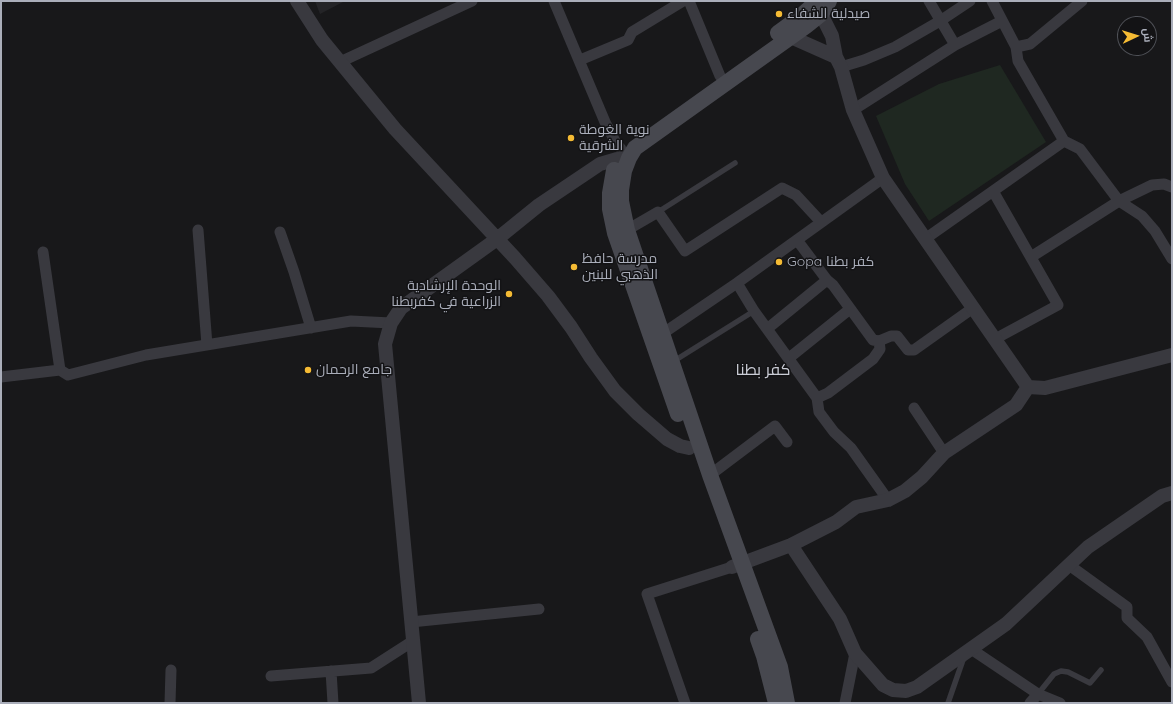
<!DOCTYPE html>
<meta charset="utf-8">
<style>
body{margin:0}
#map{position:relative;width:1173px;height:704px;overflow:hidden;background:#18181a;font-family:Quicksand,Cairo,sans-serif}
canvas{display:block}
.frame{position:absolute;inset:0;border:2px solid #aaaeba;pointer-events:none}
.north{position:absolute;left:1117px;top:16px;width:40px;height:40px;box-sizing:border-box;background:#131315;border:1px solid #4f5157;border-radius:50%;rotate:86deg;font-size:11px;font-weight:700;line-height:16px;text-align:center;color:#aaaeba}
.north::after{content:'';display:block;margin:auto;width:14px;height:18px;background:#f5bb34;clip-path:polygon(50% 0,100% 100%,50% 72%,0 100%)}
</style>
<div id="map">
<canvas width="1173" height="704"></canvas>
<div class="frame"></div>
<div class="north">ش</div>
</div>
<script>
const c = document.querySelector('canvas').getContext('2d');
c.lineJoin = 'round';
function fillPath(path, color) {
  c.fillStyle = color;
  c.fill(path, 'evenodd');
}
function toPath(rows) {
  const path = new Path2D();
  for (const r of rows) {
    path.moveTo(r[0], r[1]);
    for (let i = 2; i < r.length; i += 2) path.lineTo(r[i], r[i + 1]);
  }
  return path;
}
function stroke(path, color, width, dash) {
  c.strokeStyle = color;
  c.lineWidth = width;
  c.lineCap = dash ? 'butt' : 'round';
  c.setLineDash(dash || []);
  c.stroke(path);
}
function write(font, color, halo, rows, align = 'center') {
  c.font = font + ' Quicksand,Cairo,sans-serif';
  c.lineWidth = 3;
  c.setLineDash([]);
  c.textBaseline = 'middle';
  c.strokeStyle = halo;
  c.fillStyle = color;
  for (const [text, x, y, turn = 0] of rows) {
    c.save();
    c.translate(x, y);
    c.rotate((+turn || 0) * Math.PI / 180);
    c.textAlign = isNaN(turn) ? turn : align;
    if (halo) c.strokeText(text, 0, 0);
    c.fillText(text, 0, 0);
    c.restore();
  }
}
fillPath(toPath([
 [315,1,343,1,343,2,320,14]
]), '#242427');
fillPath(toPath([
 [1000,65,1046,142,929,221,905,184,876,116,939,84]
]), '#1f2821');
stroke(toPath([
 [658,212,735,163],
 [674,361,754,311],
 [1038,694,1054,674,1061,671,1068,672,1090,683,1101,670],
 [948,703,964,657]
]), '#39393f', 5.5);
stroke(toPath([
 [554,1,605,122,616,143,621,149],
 [689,1,720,76],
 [929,1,955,45],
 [992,1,1016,47,1018,61,1064,141,1080,149,1119,201,1142,216,1155,231,1172,259],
 [1016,47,1030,44,1082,1],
 [580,60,628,40,632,32,683,1],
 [340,62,472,1],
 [841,67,864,60,895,47,940,21,970,1],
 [853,110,955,45,1002,21],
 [993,191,1058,305,995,339],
 [198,230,207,345],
 [627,230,658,212,685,251,782,188,796,195,821,222],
 [280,232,294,272,311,328],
 [925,239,1064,141],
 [797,240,827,280,833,285,873,340,879,341,891,336,897,336,908,350,914,350,973,308],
 [43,252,60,370],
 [1031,257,1119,201,1152,185,1164,184,1172,187],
 [737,283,754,311,817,398,819,412,834,432,851,448,888,500],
 [767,329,827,280],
 [662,334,737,283,883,178],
 [789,358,850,309],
 [1,377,60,370,68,375,146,355,351,321,391,323],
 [817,398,828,393,873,359,880,349,879,341],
 [914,408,944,453],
 [710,475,775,426,787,442],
 [1069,565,1127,607,1127,618,1147,637,1172,682],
 [411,622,539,609],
 [971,649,1038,694,1060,703],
 [331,671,333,703],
 [271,676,371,668,413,641],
 [170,703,171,670],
 [685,703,647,594,732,567],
 [845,703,855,653],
 [1030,703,1038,694]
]), '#39393f', 11);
stroke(toPath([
 [297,1,322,40,395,129,515,258,548,296,571,327,591,358,615,391,638,414,667,439,680,446,689,448],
 [812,8,821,14,832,36,836,57,841,67,853,110,883,178,1028,387],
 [791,37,836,57],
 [791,545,840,619,855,653,883,685,893,690,906,691,917,687,1006,624,1088,547,1162,496,1172,493],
 [732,567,791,545,836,522,856,507,888,500,905,491,922,477,944,453,1016,405,1028,387,1045,388,1172,355],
 [419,703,385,344,391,323,401,308,497,239,539,205,600,164,617,159]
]), '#39393f', 14);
stroke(toPath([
 [778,33,800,17,811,7,816,1],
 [614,170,610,193,610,209,615,233,678,414],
 [758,639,764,656,776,703],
 [787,703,780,667,710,475,627,230,621,201,621,190,624,171,629,158,635,148,806,26,821,14,829,1]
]), '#47484f', 16);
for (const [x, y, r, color] of [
 [779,14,4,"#f5bb34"],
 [571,138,4,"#f5bb34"],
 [779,262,4,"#f5bb34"],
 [574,267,4,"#f5bb34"],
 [509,294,4,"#f5bb34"],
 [308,370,4,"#f5bb34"]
]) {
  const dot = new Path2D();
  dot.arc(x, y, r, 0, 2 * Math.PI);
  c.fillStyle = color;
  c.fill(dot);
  stroke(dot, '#131315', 1.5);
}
write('14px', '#aaaeba', '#131315', [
 ["صيدلية الشفاء",787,14],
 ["نوية الغوطة",579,130],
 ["الشرقية",579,146],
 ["مدرسة حافظ",582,259],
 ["الذهبي للبنين",582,275],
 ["Gopa كفر بطنا",787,262],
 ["الوحدة الإرشادية",501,286,"right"],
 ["الزراعية في كفربطنا",501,302,"right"],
 ["جامع الرحمان",316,370]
], 'left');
write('16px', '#cbcdd6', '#131315', [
 ["كفر بطنا",763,370]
]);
</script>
